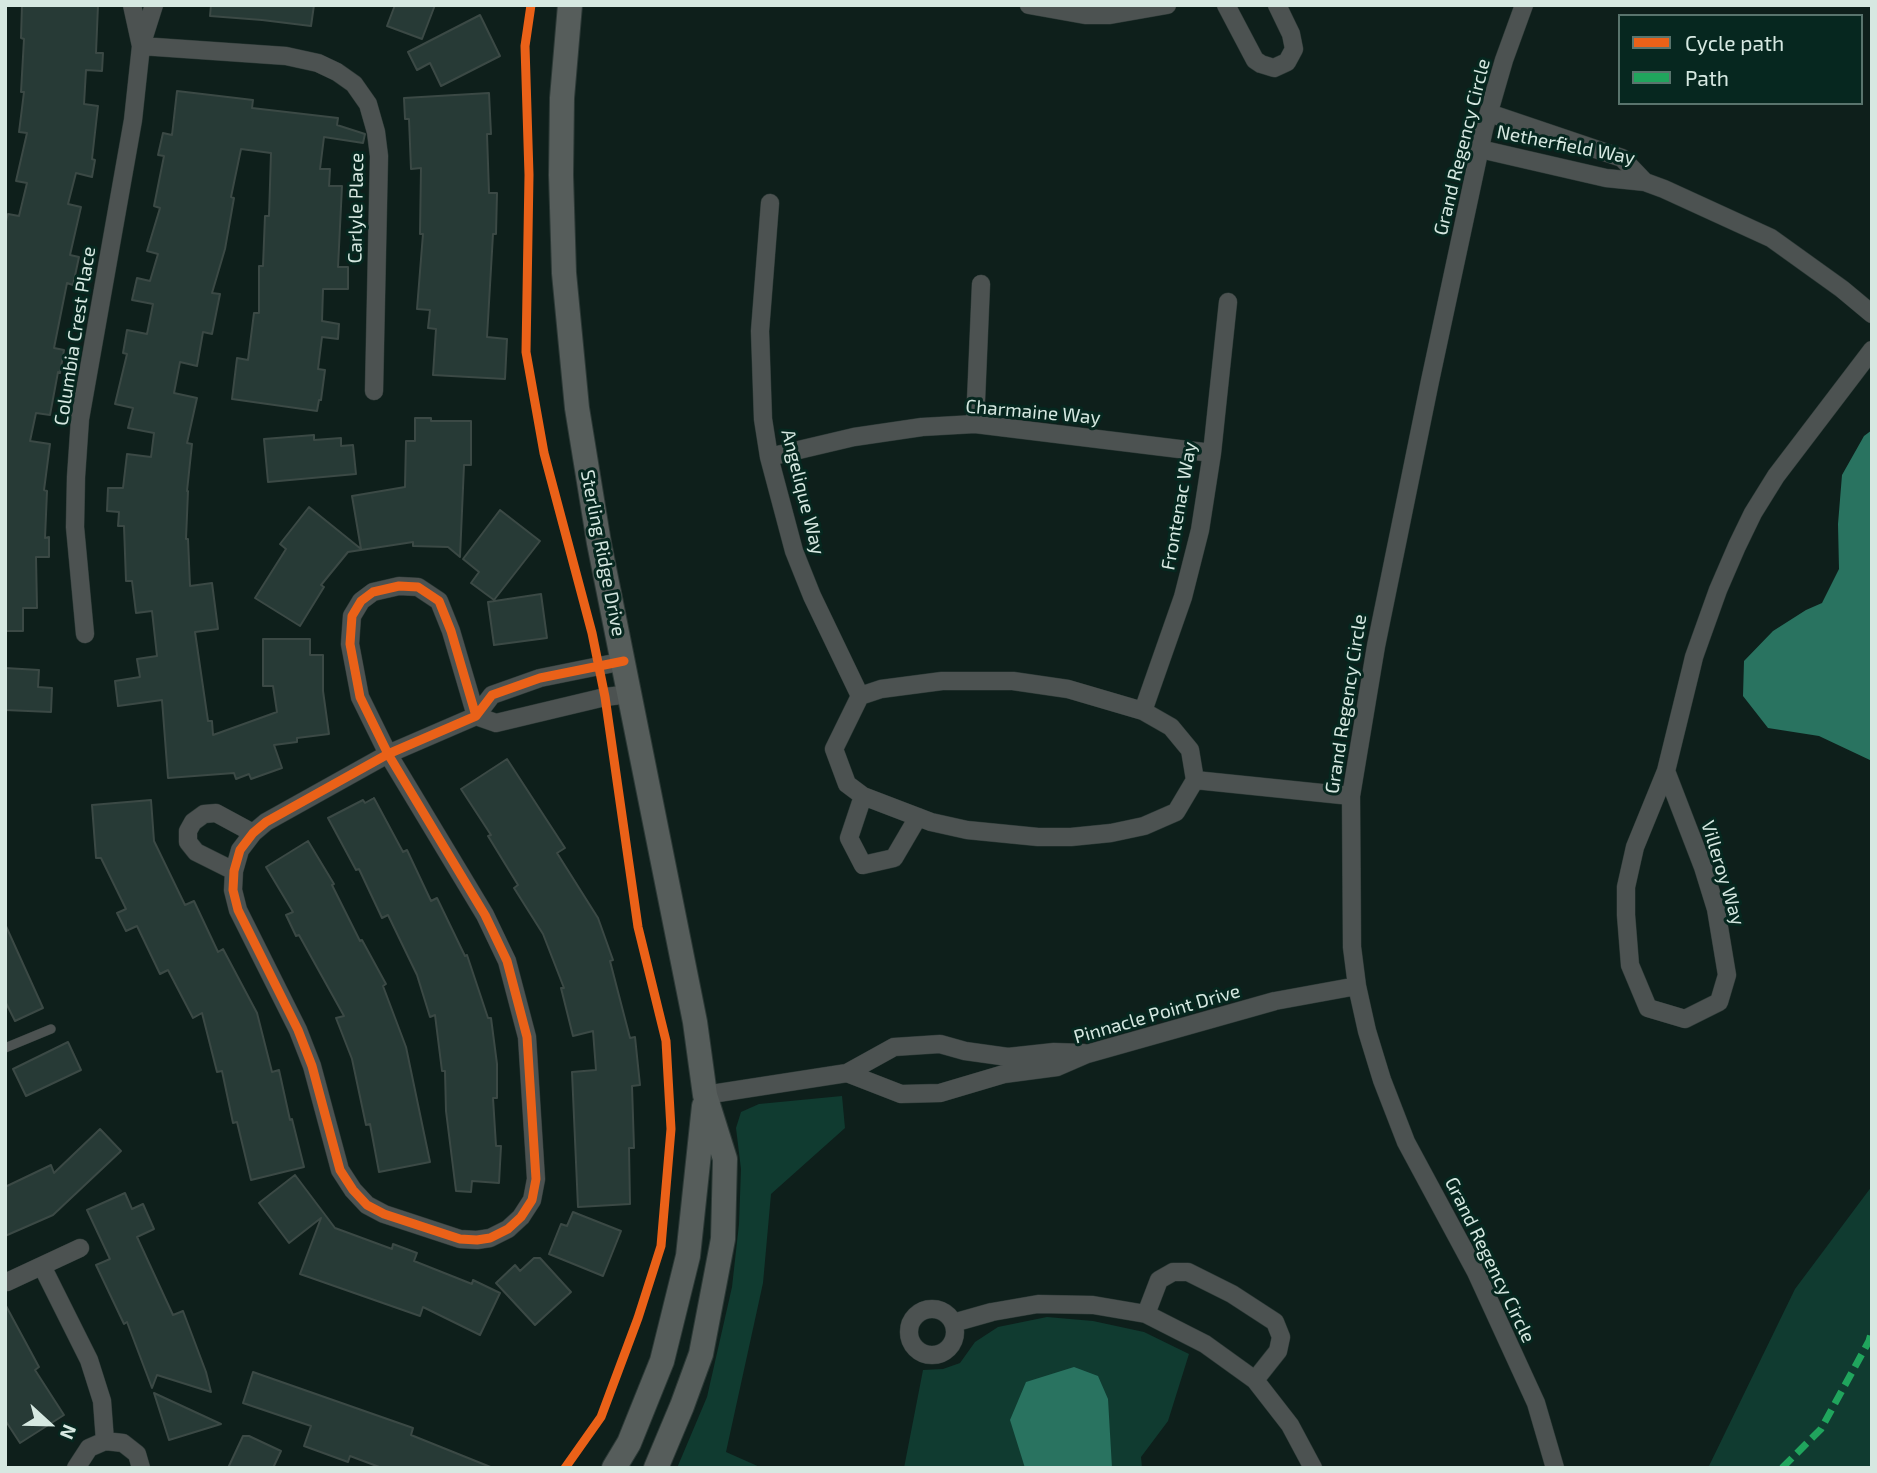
<!DOCTYPE html>
<style>
body{margin:0}
#map{position:relative;width:1877px;height:1473px;overflow:hidden;background:#0e1f1b;font-family:"Exo 2",sans-serif}
canvas{display:block}
.frame{position:absolute;inset:0;border:7px solid #d6e8e1;pointer-events:none}
.legend{position:absolute;left:1618px;top:14px;width:245px;height:91px;box-sizing:border-box;background:#06271f;border:2px solid #59746d;margin:0;padding:9px 12px;list-style:none;font-size:21px;color:#d6e8e1}
.legend li{display:flex;align-items:center;gap:14px;height:35px}
.legend b{width:35px;border:2px solid #59746d}
.north{position:absolute;left:14px;top:1389px;width:70px;height:70px;-webkit-text-stroke:5px #06271f;paint-order:stroke;rotate:112deg;font-size:19px;font-weight:700;line-height:28px;text-align:center;color:#d6e8e1}
.north::after{content:'';display:block;margin:auto;width:24px;height:32px;background:#d6e8e1;clip-path:polygon(50% 0,100% 100%,50% 72%,0 100%)}
</style>
<div id="map">
<canvas width="1877" height="1473"></canvas>
<div class="frame"></div>
<ul class="legend">
<li><b style="height:9px;background:#ea6118"></b>Cycle path</li>
<li><b style="height:9px;background:#20a55d"></b>Path</li>
</ul>
<div class="north">N</div>
</div>
<script>
const c = document.querySelector('canvas').getContext('2d');
c.lineJoin = 'round';
function fillPath(path, color) {
  c.fillStyle = color;
  c.fill(path, 'evenodd');
}
function toPath(rows) {
  const path = new Path2D();
  for (const r of rows) {
    if (r.length === 3) {
      path.moveTo(r[0] + r[2], r[1]);
      path.arc(r[0], r[1], r[2], 0, 2 * Math.PI);
      continue;
    }
    path.moveTo(r[0], r[1]);
    for (let i = 2; i < r.length; i += 2) path.lineTo(r[i], r[i + 1]);
  }
  return path;
}
function stroke(path, color, width, dash) {
  c.strokeStyle = color;
  c.lineWidth = width;
  c.lineCap = dash ? 'butt' : 'round';
  c.setLineDash(dash || []);
  c.stroke(path);
}
function write(font, color, halo, rows, align = 'center') {
  c.font = font + ' "Exo 2",sans-serif';
  c.lineWidth = 6;
  c.setLineDash([]);
  c.textBaseline = 'middle';
  c.strokeStyle = halo;
  c.fillStyle = color;
  for (const [text, x, y, turn = 0] of rows) {
    c.save();
    c.translate(x, y);
    c.rotate((+turn || 0) * Math.PI / 180);
    c.textAlign = isNaN(turn) ? turn : align;
    if (halo) c.strokeText(text, 0, 0);
    c.fillText(text, 0, 0);
    c.restore();
  }
}
fillPath(toPath([
 [842,1096,845,1128,771,1194,763,1283,726,1452,762,1468,677,1468,707,1397,732,1287,739,1224,741,1169,736,1128,741,1112,759,1104],
 [1872,1186,1872,1468,1708,1468,1795,1289],
 [1047,1317,1093,1321,1144,1332,1189,1354,1168,1421,1141,1457,1142,1468,904,1468,923,1370,943,1369,960,1363,975,1342,998,1327]
]), '#103b30');
fillPath(toPath([
 [1872,430,1872,761,1819,736,1768,728,1743,696,1744,661,1773,631,1806,610,1822,603,1839,569,1838,524,1842,475,1864,436],
 [1074,1367,1098,1376,1108,1399,1112,1468,1025,1468,1010,1420,1026,1382]
]), '#297360');
const building = toPath([
 [22,5,98,5,96,53,103,53,102,71,86,70,84,104,98,106,92,159,95,160,92,177,76,173,68,204,81,207,70,255,79,257,73,285,67,283,54,348,64,350,60,373,58,372,50,415,36,413,30,441,50,444,44,490,47,491,45,538,49,537,49,557,36,557,37,608,23,608,23,631,5,631,5,225,8,214,19,216,27,183,16,181,27,133,19,132,24,92,21,92,24,39,21,38,22,5],
 [211,5,314,5,311,26,262,20,210,16,211,5],
 [395,5,435,5,422,39,387,26,395,5],
 [480,15,500,56,441,86,430,63,417,70,408,52,480,15],
 [177,91,253,100,252,108,338,118,337,125,365,134,363,143,324,137,320,169,330,169,329,186,342,186,338,267,348,267,348,289,323,289,322,321,339,324,338,339,322,337,318,369,325,370,321,400,319,400,317,411,232,399,237,358,248,360,254,313,259,313,259,266,263,266,265,216,269,216,271,153,241,149,231,197,234,198,225,249,212,293,220,294,212,334,203,332,197,366,180,362,174,393,197,398,187,443,192,444,187,491,188,491,186,539,188,539,190,586,212,583,218,629,195,632,208,721,212,721,213,735,277,712,273,686,263,686,263,639,310,639,310,655,323,655,323,691,329,734,297,738,297,742,274,745,282,768,251,779,249,774,236,779,234,773,168,778,162,700,118,706,115,681,140,677,137,659,157,656,152,611,136,613,132,581,126,581,124,526,118,526,119,512,107,511,108,488,123,488,127,454,151,457,154,433,128,428,133,408,115,404,127,354,123,353,127,330,147,334,153,304,132,300,137,278,150,281,158,254,147,251,160,208,154,206,164,156,158,155,163,133,172,135,177,91],
 [489,93,491,134,487,134,489,193,497,193,496,234,493,234,487,337,507,339,505,379,433,375,436,329,428,328,430,310,417,309,423,234,420,234,421,168,411,169,409,119,405,119,404,98,489,93],
 [415,418,431,418,431,421,471,421,471,465,464,465,460,557,448,547,413,546,413,542,348,552,321,585,324,587,300,626,255,598,286,549,280,544,309,507,361,549,352,496,405,487,406,441,415,441,415,418],
 [314,435,314,440,341,438,341,446,353,445,356,474,268,482,264,439,314,435],
 [500,510,540,541,494,600,471,583,479,572,463,559,500,510],
 [541,594,547,638,494,645,488,602,541,594],
 [5,668,39,670,38,687,52,688,51,712,5,710,5,668],
 [507,759,565,848,557,853,598,918,613,960,610,961,630,1038,635,1037,640,1085,632,1086,634,1148,629,1148,630,1204,578,1207,572,1072,596,1070,593,1031,573,1036,561,988,564,988,543,934,514,888,518,885,488,836,491,835,461,789,507,759],
 [374,798,403,852,407,850,431,901,437,898,465,956,467,955,488,1018,491,1018,497,1064,497,1098,493,1098,496,1146,501,1146,499,1183,472,1181,471,1192,456,1191,446,1111,445,1071,442,1071,435,1015,430,1017,417,975,388,915,382,918,359,869,356,870,328,818,363,800,365,803,374,798],
 [151,800,154,841,185,905,194,901,218,952,223,949,257,1013,272,1072,279,1070,290,1120,292,1119,304,1167,251,1180,237,1122,233,1123,222,1071,217,1072,202,1013,193,1018,168,970,160,974,137,926,126,931,117,913,126,909,101,858,96,858,92,805,151,800],
 [308,841,334,884,332,885,360,941,362,940,386,984,383,986,406,1047,430,1162,379,1172,370,1124,366,1125,352,1059,336,1018,344,1016,299,935,296,936,286,915,293,912,266,867,308,841],
 [5,924,43,1008,15,1021,5,1001,5,924],
 [68,1042,81,1070,26,1096,13,1069,68,1042],
 [100,1129,121,1151,53,1215,5,1236,5,1187,51,1165,54,1173,100,1129],
 [295,1175,335,1228,392,1249,393,1244,417,1253,414,1261,472,1284,473,1280,500,1293,480,1335,423,1307,420,1316,300,1274,321,1218,289,1243,259,1203,295,1175],
 [125,1193,132,1209,143,1204,154,1229,137,1237,173,1315,183,1311,206,1372,211,1392,157,1375,152,1388,127,1322,124,1324,96,1265,110,1259,87,1210,125,1193],
 [573,1212,621,1231,603,1276,549,1254,561,1224,567,1226,573,1212],
 [534,1258,540,1258,571,1292,535,1325,496,1283,515,1265,520,1271,534,1258],
 [5,1304,39,1367,35,1370,64,1415,20,1443,5,1420,5,1304],
 [253,1372,413,1428,411,1435,493,1468,382,1468,350,1456,348,1462,304,1446,311,1426,243,1403,253,1372],
 [154,1393,221,1424,169,1440,154,1393],
 [243,1436,249,1436,281,1451,273,1468,228,1468,243,1436]
]);
fillPath(building, '#273a36');
stroke(building, '#3b4945', 2);
const lane = toPath([
 [5,1048,51,1029]
]);
const street = toPath([
 [132,5,141,46],
 [1029,5,1085,15,1110,15,1167,5],
 [1226,5,1255,60,1261,64,1274,68,1287,62,1294,49,1291,34,1277,5],
 [1524,5,1504,60,1484,129,1430,381,1376,646,1351,796,1352,947,1357,986,1367,1031,1382,1080,1406,1142,1476,1272,1536,1403,1555,1468],
 [141,46,286,56,318,63,337,72,354,84,368,104,376,132,379,156,374,391],
 [1489,113,1622,158,1645,182],
 [1480,149,1606,178,1645,182,1664,189,1771,238,1842,289,1872,314],
 [770,203,760,331,763,419,769,457,794,551,812,596,860,696],
 [975,424,981,284],
 [769,457,854,437,922,427,975,424,1212,453],
 [85,634,75,527,76,477,80,419,133,120,141,46,154,5],
 [860,696,834,749,847,784,863,796,931,822,967,830,1038,837,1071,837,1111,833,1144,826,1176,812,1195,780],
 [860,696,881,689,942,681,1013,681,1068,689,1143,711,1171,727,1190,750,1195,780],
 [1143,711,1183,597,1200,530,1212,453,1228,302],
 [476,716,451,631,439,601,418,587,399,586,373,592,361,601,352,616,350,644,360,697,388,754,485,915,507,961,527,1037,536,1179,532,1200,521,1217,508,1229,490,1238,477,1240,460,1239,384,1214,367,1205,353,1190,340,1170,312,1066,298,1030,238,910,233,890,234,871,240,850,253,833,266,822,388,754,476,716,492,695,540,678,624,661],
 [476,716,496,723,605,697,630,694],
 [1666,771,1703,867,1716,909,1727,975,1719,1002,1685,1019,1648,1008,1630,965,1626,915,1626,887,1635,847,1666,771],
 [1666,771,1694,657,1718,590,1737,546,1753,513,1776,476,1872,350],
 [1195,780,1351,796],
 [863,796,849,838,863,865,894,858,918,817],
 [234,871,196,852,188,842,188,831,193,822,204,814,216,813,253,833],
 [847,1073,901,1094,940,1093,1004,1074,1057,1067,1087,1054,1275,1001,1357,986],
 [705,1095,847,1073,894,1047,940,1044,965,1051,1008,1057,1054,1052,1084,1053],
 [42,1266,89,1360,102,1401,105,1441],
 [7,1282,80,1248],
 [932,1332,23],
 [1146,1314,1159,1280,1173,1272,1188,1272,1232,1294,1275,1322,1281,1337,1278,1351,1255,1380],
 [953,1323,992,1312,1038,1304,1093,1305,1146,1314,1205,1344,1255,1380,1290,1425,1313,1468],
 [76,1468,89,1448,105,1441,123,1443,137,1454,141,1468]
]);
const secondary = toPath([
 [570,5,562,98,561,175,564,273,577,408,599,543,695,1022,705,1095,725,1159,723,1239,701,1354,682,1406,656,1468],
 [614,1468,629,1443,662,1361,688,1256,704,1106]
]);
stroke(lane, '#2c3936', 10);
stroke(street, '#2c3936', 19);
stroke(secondary, '#2c3936', 26);
stroke(lane, '#4c5251', 9);
stroke(street, '#4c5251', 18);
stroke(secondary, '#565d5b', 24);
stroke(toPath([
 [1782,1468,1821,1429,1869,1341,1872,1330]
]), '#20a55d', 7, [14, 7]);
stroke(toPath([
 [531,5,525,46,529,175,526,352,544,453,592,633,605,697,638,927,666,1041,671,1129,661,1246,638,1318,601,1417,565,1468],
 [476,716,451,631,439,601,418,587,399,586,373,592,361,601,352,616,350,644,360,697,388,754,485,915,507,961,527,1037,536,1179,532,1200,521,1217,508,1229,490,1238,477,1240,460,1239,384,1214,367,1205,353,1190,340,1170,312,1066,298,1030,238,910,233,890,234,871,240,850,253,833,266,822,388,754,476,716,492,695,540,678,624,661]
]), '#ea6118', 9);
write('19px', '#d6e8e1', '#06271f', [
 ["Netherfield Way",1566,145,11],
 ["Grand Regency Circle",1462,147,-76],
 ["Carlyle Place",356,208,-89],
 ["Columbia Crest Place",75,336,-81],
 ["Charmaine Way",1033,412,5],
 ["Angelique Way",803,492,76],
 ["Frontenac Way",1179,506,-80],
 ["Sterling Ridge Drive",603,553,79],
 ["Grand Regency Circle",1346,704,-81],
 ["Villeroy Way",1723,873,73],
 ["Pinnacle Point Drive",1157,1014,-16],
 ["Grand Regency Circle",1490,1260,64]
]);
</script>
